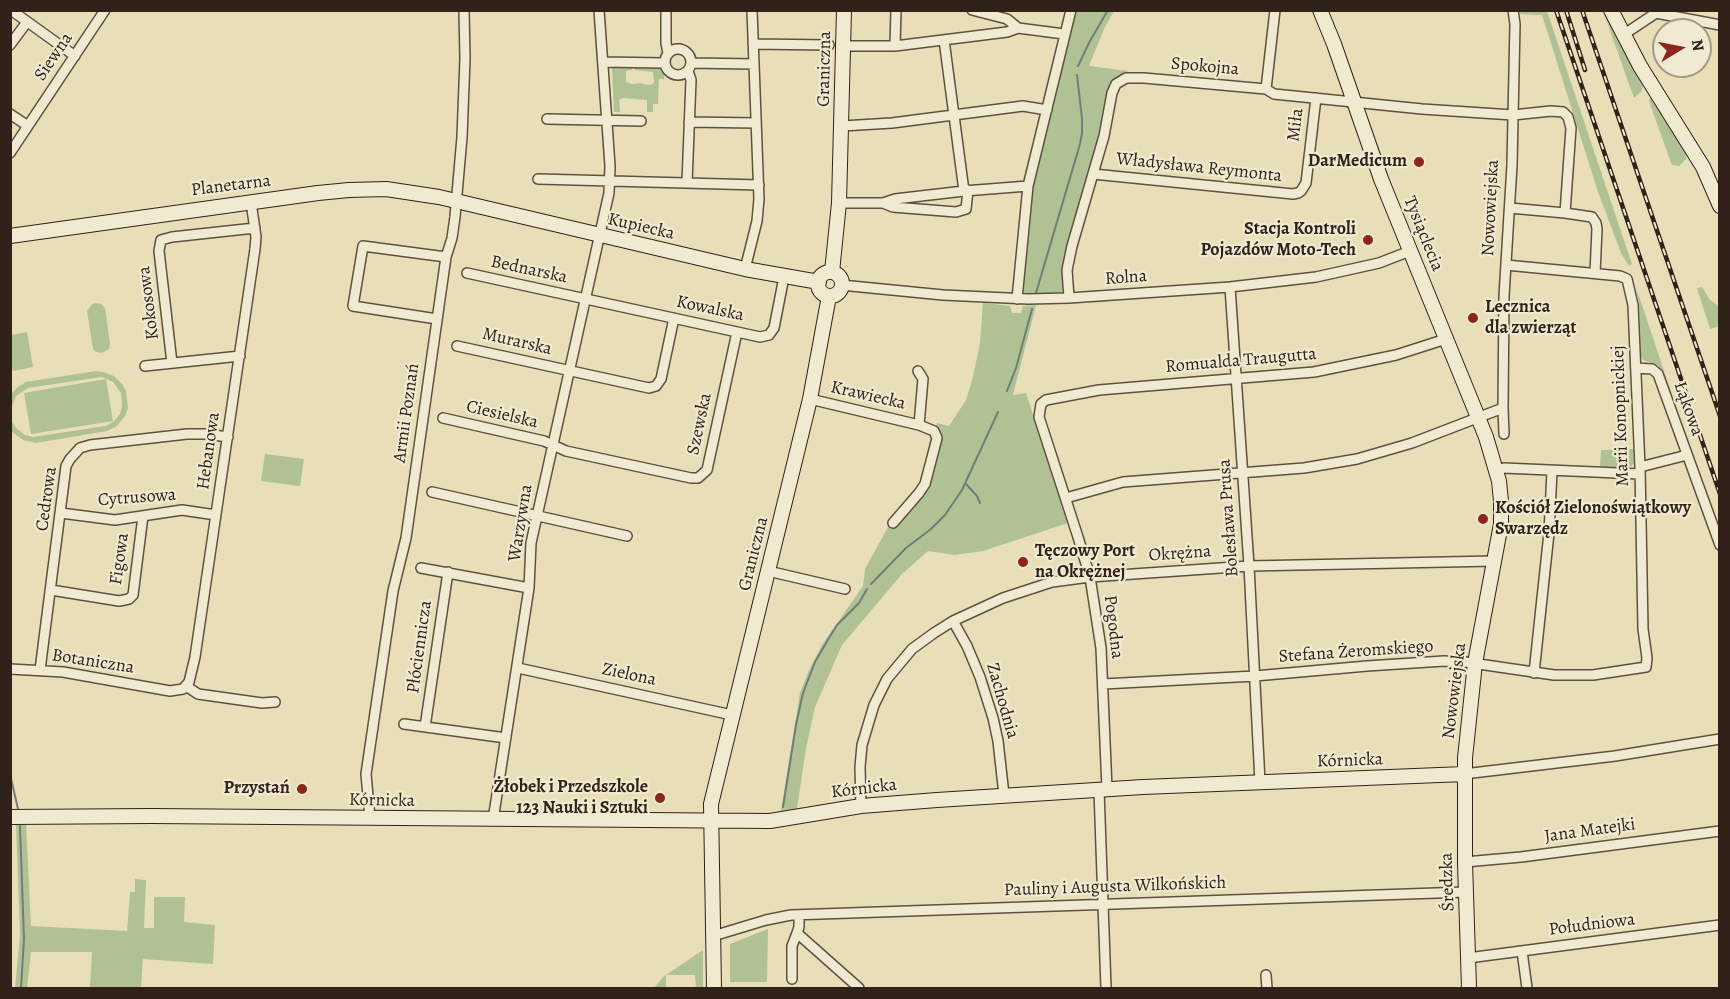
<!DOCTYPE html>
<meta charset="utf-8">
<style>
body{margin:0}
#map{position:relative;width:1730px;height:999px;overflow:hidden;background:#e8deb8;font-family:Alegreya,serif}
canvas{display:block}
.frame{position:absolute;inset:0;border:12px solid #312219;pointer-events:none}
.north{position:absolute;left:1652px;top:18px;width:60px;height:60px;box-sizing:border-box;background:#f0ead1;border:2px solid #a49a87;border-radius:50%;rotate:80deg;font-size:16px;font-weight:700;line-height:24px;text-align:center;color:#312219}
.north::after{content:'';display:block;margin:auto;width:21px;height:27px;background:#8f2418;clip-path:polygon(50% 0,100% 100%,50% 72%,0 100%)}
</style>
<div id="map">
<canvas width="1730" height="999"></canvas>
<div class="frame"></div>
<div class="north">N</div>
</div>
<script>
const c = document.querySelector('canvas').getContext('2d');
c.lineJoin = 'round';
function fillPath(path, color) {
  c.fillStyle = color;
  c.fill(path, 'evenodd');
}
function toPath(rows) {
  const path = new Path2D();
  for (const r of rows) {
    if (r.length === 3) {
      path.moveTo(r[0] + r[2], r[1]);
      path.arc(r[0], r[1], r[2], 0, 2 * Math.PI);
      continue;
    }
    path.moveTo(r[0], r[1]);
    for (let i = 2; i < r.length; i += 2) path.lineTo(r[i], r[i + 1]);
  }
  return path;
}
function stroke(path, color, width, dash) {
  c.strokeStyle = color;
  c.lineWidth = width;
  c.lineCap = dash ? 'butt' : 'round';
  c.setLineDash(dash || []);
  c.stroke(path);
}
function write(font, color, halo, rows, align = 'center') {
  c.font = font + ' Alegreya,serif';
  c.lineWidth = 4.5;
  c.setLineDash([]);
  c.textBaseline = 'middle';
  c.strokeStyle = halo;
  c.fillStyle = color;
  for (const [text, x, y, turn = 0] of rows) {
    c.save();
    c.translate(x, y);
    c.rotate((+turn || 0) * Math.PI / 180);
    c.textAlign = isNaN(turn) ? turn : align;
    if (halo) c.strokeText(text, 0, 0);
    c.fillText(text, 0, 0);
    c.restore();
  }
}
fillPath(toPath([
 [1076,11,1114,11,1104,29,1089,66,1128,71,1112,81,1102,131,1068,244,1062,271,1062,293,1022,295,1033,185,1068,34],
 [1519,11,1547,11,1632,264,1629,266,1683,428,1661,370,1658,365,1643,360,1641,356,1639,303,1637,291,1629,266,1621,253,1598,192,1542,15,1520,14],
 [1603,11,1606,11,1642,80,1643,86,1641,92,1634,98],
 [612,66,633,66,632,70,626,71,626,82,631,84,642,83,643,84,650,85,654,83,653,72,635,70,635,66,662,68,664,72,664,79,659,79,658,104,653,104,653,112,647,112,647,100,623,98,619,100,620,112,614,112],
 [1650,98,1652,98,1687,153,1686,159,1679,166,1672,165,1671,163,1649,101],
 [1702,287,1710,300,1719,306,1719,326,1710,329,1697,288],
 [97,303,101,304,105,308,110,344,109,349,102,353,96,352,93,349,87,311,92,304],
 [983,303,1010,306,1012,313,1021,313,1023,306,1036,305,1013,395,1026,393,1068,523,983,551,955,555,928,551,902,574,842,645,815,707,806,748,797,809,781,811,800,693,810,668,822,645,863,586,865,569,893,518,918,487,937,423,949,426,966,400,973,377,980,343],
 [27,332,33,367,13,371,12,368,11,368,11,335],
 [96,371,103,372,114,376,122,384,126,391,128,408,125,416,117,426,107,431,36,443,23,440,12,432,11,430,11,414,12,422,17,429,25,435,33,437,106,426,114,421,120,414,122,407,121,393,113,382,102,377,28,388,16,396,11,409,11,394,18,387,26,382],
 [106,379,113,421,31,434,24,393],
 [1633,449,1634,463,1628,469,1600,468,1601,450],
 [265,454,304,459,300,486,261,481],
 [16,823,26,823,31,926,127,931,130,892,135,892,135,879,146,880,144,928,154,928,154,897,185,897,184,922,215,925,213,964,143,959,141,988,90,988,92,952,31,952,27,988,15,988,20,935],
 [768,929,767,982,730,982,730,944],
 [703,950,703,988,696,988,695,975,666,975,666,988,654,988,663,977]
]), '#b0c293');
stroke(toPath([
 [1078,66,1090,41,1108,10],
 [1036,293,1080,144,1082,133,1082,119,1077,75],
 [1007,391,1016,368,1032,309],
 [966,484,977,496,980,503],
 [871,584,906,548,931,529,945,515,962,490,998,412],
 [10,774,18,809],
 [783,807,796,725,803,693,815,662,829,638,837,625,859,603,867,589],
 [20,826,24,939,21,988]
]), '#6f7e78', 2);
const street = toPath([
 [11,10,75,56],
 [666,10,666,43,668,53],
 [972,10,1007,19,1018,28],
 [1623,35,1656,13,1720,25],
 [944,40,964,191],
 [753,44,829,45],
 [10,45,27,22],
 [843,46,895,46,1007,32,1018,28,1064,34],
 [895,46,896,10],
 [678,62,13],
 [603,62,664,63],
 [691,63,754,64],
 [1266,89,1275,10],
 [10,114,28,126],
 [547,119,641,121],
 [689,122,756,123],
 [842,126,892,123,1023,106,1047,110],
 [10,153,105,10],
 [1093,174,1293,194,1298,193,1301,191,1306,183,1316,98],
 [538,179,759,185],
 [687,183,691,80,688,71],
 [839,203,883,203,893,207,956,212,966,209,968,190],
 [883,203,895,199,964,191,1028,186],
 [1510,208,1565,213,1592,217,1596,223,1597,229,1595,273],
 [745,269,757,221,759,199,752,10],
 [467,273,760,337,769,335,774,328,784,277],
 [841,285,943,295,1028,299,1069,298,1230,287,1316,277,1379,263,1410,251],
 [1230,287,1249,566,1260,782],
 [1069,298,1067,270,1072,246,1104,136,1112,93,1116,84,1126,78,1144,78,1266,89,1274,94,1422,109,1513,115,1551,111,1563,112,1568,117,1571,128,1565,213],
 [1017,299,1028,186,1071,10],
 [437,319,353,306,363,246,446,257],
 [457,346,649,388,656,386,661,379,674,318],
 [172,363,159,251,161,240,172,237,255,228],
 [145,366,240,356],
 [1636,368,1652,369,1658,374,1720,545],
 [918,371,923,379,919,425],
 [810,399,919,425,934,431,937,438,936,442,925,484,919,493,893,523],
 [1503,408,1504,434],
 [443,418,544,441,566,451,691,478,698,478,707,470,737,332],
 [1640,467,1687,455],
 [1497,470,1504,468,1640,474],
 [432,492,627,536],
 [1066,498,1123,482,1304,468,1357,459,1412,443,1503,408,1504,296,1512,165,1515,24,1513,10],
 [61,513,115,520,182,510,216,515],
 [421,568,529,588],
 [768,571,845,589],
 [51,590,119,601,129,599,133,595,143,516],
 [953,621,967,646,980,677,993,718,998,741,1004,795],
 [518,668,732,715],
 [10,669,63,672,170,691,183,689,189,682,195,657,255,249,256,237,251,202],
 [40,670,66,466,70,459,80,448,90,445,187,434,206,434,228,437],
 [1534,673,1549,533,1552,471],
 [1103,684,1255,676,1367,666,1444,661,1465,662,1554,675,1593,675,1646,667,1647,658,1643,629,1640,467,1633,305,1627,279,1620,276,1506,265],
 [186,686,198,694,262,703,275,702],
 [404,724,506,738],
 [425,727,448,572],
 [1464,774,1615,756,1720,739],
 [1107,789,1101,648,1090,577,1078,537,1039,417,1041,404,1046,400,1099,390,1314,372,1396,355,1446,339],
 [1099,790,1106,988],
 [861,806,860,767,862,745,874,705,887,679,912,649,934,633,953,621,1003,598,1052,582,1090,577,1249,566,1495,561],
 [370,818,366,774,393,591,406,538,446,257,452,238,455,217,462,137,465,59,464,10],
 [493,820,529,588,531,543,609,193,610,166,599,10],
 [1465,862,1521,857,1720,831],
 [799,915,799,927,797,933,859,988],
 [713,936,766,920,791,915,1466,892],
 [1522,951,1527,988],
 [1468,958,1720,925],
 [1266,975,1267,988],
 [792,979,792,946,797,933]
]);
const secondary = toPath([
 [1320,10,1334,44,1381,179,1486,437,1499,481,1501,501,1501,524,1475,663,1465,758,1465,862,1469,988],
 [1611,10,1640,66,1703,167,1720,206],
 [10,236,318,193,349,190,386,189,439,197,745,269,819,282],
 [832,272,839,203,844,10],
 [830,284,12],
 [10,817,151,816,770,821,861,806,937,800,1143,787,1464,774],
 [714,988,711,804,810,399,829,296]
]);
stroke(street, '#5f5141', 12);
stroke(secondary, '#312219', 16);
stroke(street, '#f0ead1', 9);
stroke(secondary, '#f0ead1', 14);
const rail = toPath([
 [1556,10,1720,494],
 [1566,10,1585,70],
 [1582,10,1720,416]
]);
stroke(rail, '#312219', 4.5);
stroke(rail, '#f0ead1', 2, [7]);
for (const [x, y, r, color] of [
 [1419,162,6,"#8f2418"],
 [1368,240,6,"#8f2418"],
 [1473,318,6,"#8f2418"],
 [1483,519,6,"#8f2418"],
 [1023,562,6,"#8f2418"],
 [302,789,6,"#8f2418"],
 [660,798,6,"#8f2418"]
]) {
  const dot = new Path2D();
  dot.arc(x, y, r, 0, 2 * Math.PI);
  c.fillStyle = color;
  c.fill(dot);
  stroke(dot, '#f0ead1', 2);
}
write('18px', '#312219', '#f0ead1', [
 ["Siewna",54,57,-56],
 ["Spokojna",1205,67,5],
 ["Graniczna",825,69,-89],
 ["Miła",1296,125,-83],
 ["Władysława Reymonta",1199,168,6],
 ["Planetarna",231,186,-7],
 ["Nowowiejska",1491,208,-87],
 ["Kupiecka",641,227,13],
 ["Tysiąclecia",1423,234,68],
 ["Bednarska",529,270,12],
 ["Rolna",1126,278,-4],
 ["Kokosowa",149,303,-97],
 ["Kowalska",710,309,12],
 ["Murarska",517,342,13],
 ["Romualda Traugutta",1241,361,-5],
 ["Krawiecka",868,396,13],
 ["Łąkowa",1688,409,70],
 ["Armii Poznań",407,413,-82],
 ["Ciesielska",502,415,13],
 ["Marii Konopnickiej",1621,416,-92],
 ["Szewska",700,424,-78],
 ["Hebanowa",209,451,-82],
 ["Cytrusowa",137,498,-4],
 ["Cedrowa",47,499,-82],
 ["Bolesława Prusa",1229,518,-94],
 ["Warzywna",521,523,-81],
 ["Graniczna",754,554,-76],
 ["Okrężna",1180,554,-4],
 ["Figowa",120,559,-82],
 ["Pogodna",1113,627,83],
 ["Płóciennicza",420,647,-82],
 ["Stefana Żeromskiego",1356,652,-4],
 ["Botaniczna",93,662,9],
 ["Zielona",629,675,12],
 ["Nowowiejska",1455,691,-83],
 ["Zachodnia",1002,701,74],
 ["Kórnicka",1350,761,-2],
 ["Kórnicka",864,789,-7],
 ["Kórnicka",382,801,1],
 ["Jana Matejki",1590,831,-8],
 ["Średzka",1448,882,-92],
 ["Pauliny i Augusta Wilkońskich",1115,887,-2],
 ["Południowa",1592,925,-7]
]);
write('bold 18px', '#312219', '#f0ead1', [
 ["DarMedicum",1407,162],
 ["Stacja Kontroli",1356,230],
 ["Pojazdów Moto-Tech",1356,251],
 ["Lecznica",1485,308,"left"],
 ["dla zwierząt",1485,329,"left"],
 ["Kościół Zielonoświątkowy",1495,509,"left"],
 ["Swarzędz",1495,530,"left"],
 ["Tęczowy Port",1035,552,"left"],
 ["na Okrężnej",1035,573,"left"],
 ["Żłobek i Przedszkole",648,788],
 ["123 Nauki i Sztuki",648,809],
 ["Przystań",290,789]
], 'right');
</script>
